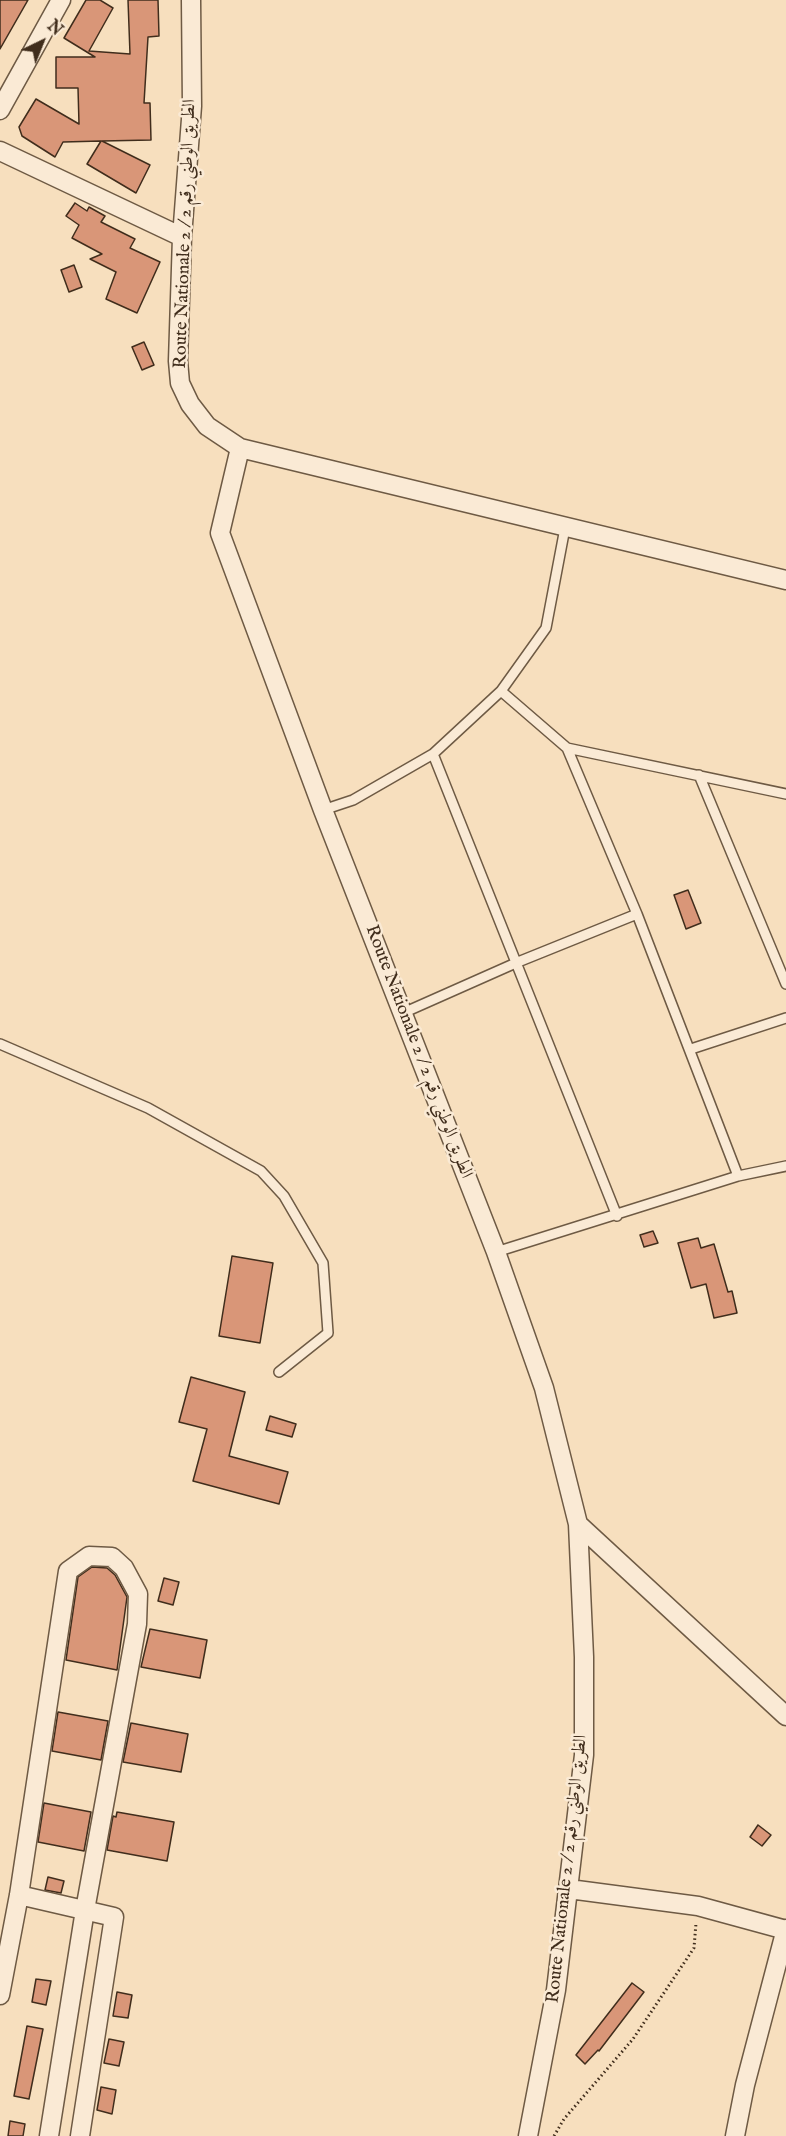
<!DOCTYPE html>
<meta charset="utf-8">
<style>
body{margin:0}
#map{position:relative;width:786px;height:2136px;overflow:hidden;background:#f7dfbe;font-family:"IM FELL English",serif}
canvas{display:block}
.north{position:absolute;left:12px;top:12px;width:60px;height:60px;-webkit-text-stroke:4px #faead5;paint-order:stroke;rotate:43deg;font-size:16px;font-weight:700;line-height:24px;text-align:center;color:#402d1c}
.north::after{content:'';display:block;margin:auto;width:21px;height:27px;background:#402d1c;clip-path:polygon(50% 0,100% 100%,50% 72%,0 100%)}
</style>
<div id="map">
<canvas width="786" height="2136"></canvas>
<div class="north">N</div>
</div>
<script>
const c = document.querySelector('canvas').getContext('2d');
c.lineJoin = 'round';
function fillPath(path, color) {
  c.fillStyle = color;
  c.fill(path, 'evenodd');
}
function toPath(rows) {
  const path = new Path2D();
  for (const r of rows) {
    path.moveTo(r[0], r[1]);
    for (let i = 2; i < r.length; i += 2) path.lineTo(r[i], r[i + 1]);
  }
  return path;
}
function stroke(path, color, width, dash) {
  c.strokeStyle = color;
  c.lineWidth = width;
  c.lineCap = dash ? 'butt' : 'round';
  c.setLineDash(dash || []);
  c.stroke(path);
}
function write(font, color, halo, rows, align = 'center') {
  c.font = font + ' "IM FELL English",Amiri,serif';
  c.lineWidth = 5;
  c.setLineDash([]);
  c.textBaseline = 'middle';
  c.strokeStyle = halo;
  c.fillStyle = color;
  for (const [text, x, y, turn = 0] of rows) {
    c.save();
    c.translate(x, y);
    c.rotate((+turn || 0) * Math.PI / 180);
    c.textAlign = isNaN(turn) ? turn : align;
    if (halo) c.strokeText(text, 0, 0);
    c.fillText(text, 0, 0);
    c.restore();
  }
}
const building = toPath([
 [0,0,28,0,0,49,0,0],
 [86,0,100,0,113,8,89,51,130,54,128,0,158,0,159,36,148,37,144,103,150,103,151,140,102,141,150,165,136,193,87,164,101,141,63,142,55,157,22,136,19,127,36,99,79,124,78,88,56,88,56,57,95,57,64,38,86,0],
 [75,203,87,211,89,207,105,216,101,222,135,239,130,248,160,262,137,313,106,299,116,272,90,259,102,254,72,238,79,225,66,216,75,203],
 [74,265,82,287,69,292,61,270,74,265],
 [144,342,154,365,142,370,132,347,144,342],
 [688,890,701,923,686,929,674,895,688,890],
 [653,1231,658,1243,644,1247,640,1235,653,1231],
 [698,1238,701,1248,714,1244,728,1292,732,1291,737,1313,714,1318,706,1284,691,1288,678,1243,698,1238],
 [232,1256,273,1263,260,1343,219,1336,232,1256],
 [191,1377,245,1392,229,1456,288,1472,279,1504,193,1481,207,1429,179,1422,191,1377],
 [270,1416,296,1424,292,1437,266,1430,270,1416],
 [92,1567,107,1568,115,1575,127,1597,117,1670,66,1660,78,1577,92,1567],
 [164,1578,179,1582,173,1605,158,1601,164,1578],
 [150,1629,207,1640,200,1678,141,1667,150,1629],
 [58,1712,108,1721,101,1760,52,1751,58,1712],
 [131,1723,188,1734,181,1772,123,1762,131,1723],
 [44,1803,91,1812,84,1851,38,1842,44,1803],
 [117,1812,174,1822,167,1861,107,1850,113,1816,116,1817,117,1812],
 [758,1825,771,1835,762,1846,750,1837,758,1825],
 [48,1877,64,1881,61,1893,45,1890,48,1877],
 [36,1979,51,1981,46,2005,32,2002,36,1979],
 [632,1983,644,1992,599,2051,598,2050,585,2064,576,2055,632,1983],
 [117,1992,132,1995,128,2018,113,2016,117,1992],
 [27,2026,43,2029,29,2099,14,2096,27,2026],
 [109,2039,124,2042,119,2066,104,2063,109,2039],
 [101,2087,116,2090,112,2114,97,2110,101,2087],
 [10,2121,25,2124,23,2136,8,2136,10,2121]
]);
fillPath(building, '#d99678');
stroke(building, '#402d1c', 1.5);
const service = toPath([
 [501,691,567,748,637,914,738,1176],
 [567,748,786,794],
 [433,754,617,1216],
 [699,775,786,984],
 [323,810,353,800,433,754,501,691,546,628,565,528],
 [403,1013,518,962,637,914],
 [0,1044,148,1108,261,1171,284,1196,323,1263,328,1333,279,1372],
 [691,1049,786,1018],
 [496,1252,738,1176,786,1166]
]);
const minor = toPath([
 [191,0,192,106,182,237,178,361,180,383,190,404,207,426,240,448,786,580],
 [0,110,61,0],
 [0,151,182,237],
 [240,448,220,533,323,810,496,1252,544,1388,578,1524,584,1657,584,1755,556,1990,528,2136],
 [578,1524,786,1716],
 [569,1889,698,1906,786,1930],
 [19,1895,114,1917,80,2136],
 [0,1995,19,1895,68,1571,89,1556,112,1557,124,1568,138,1594,137,1624,85,1910,49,2136],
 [735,2136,745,2085,786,1929]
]);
stroke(service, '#6e5a44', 12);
stroke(minor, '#6e5a44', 21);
stroke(toPath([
 [554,2136,564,2119,633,2039,694,1948,696,1923]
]), '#402d1c', 3, [1.5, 3]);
stroke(service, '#faead5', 9);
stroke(minor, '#faead5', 18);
write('18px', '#402d1c', '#faead5', [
 ["Route Nationale 2 / الطريق الوطني رقم 2",186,234,-88],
 ["Route Nationale 2 / الطريق الوطني رقم 2",418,1052,69],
 ["Route Nationale 2 / الطريق الوطني رقم 2",568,1869,-84]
]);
</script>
